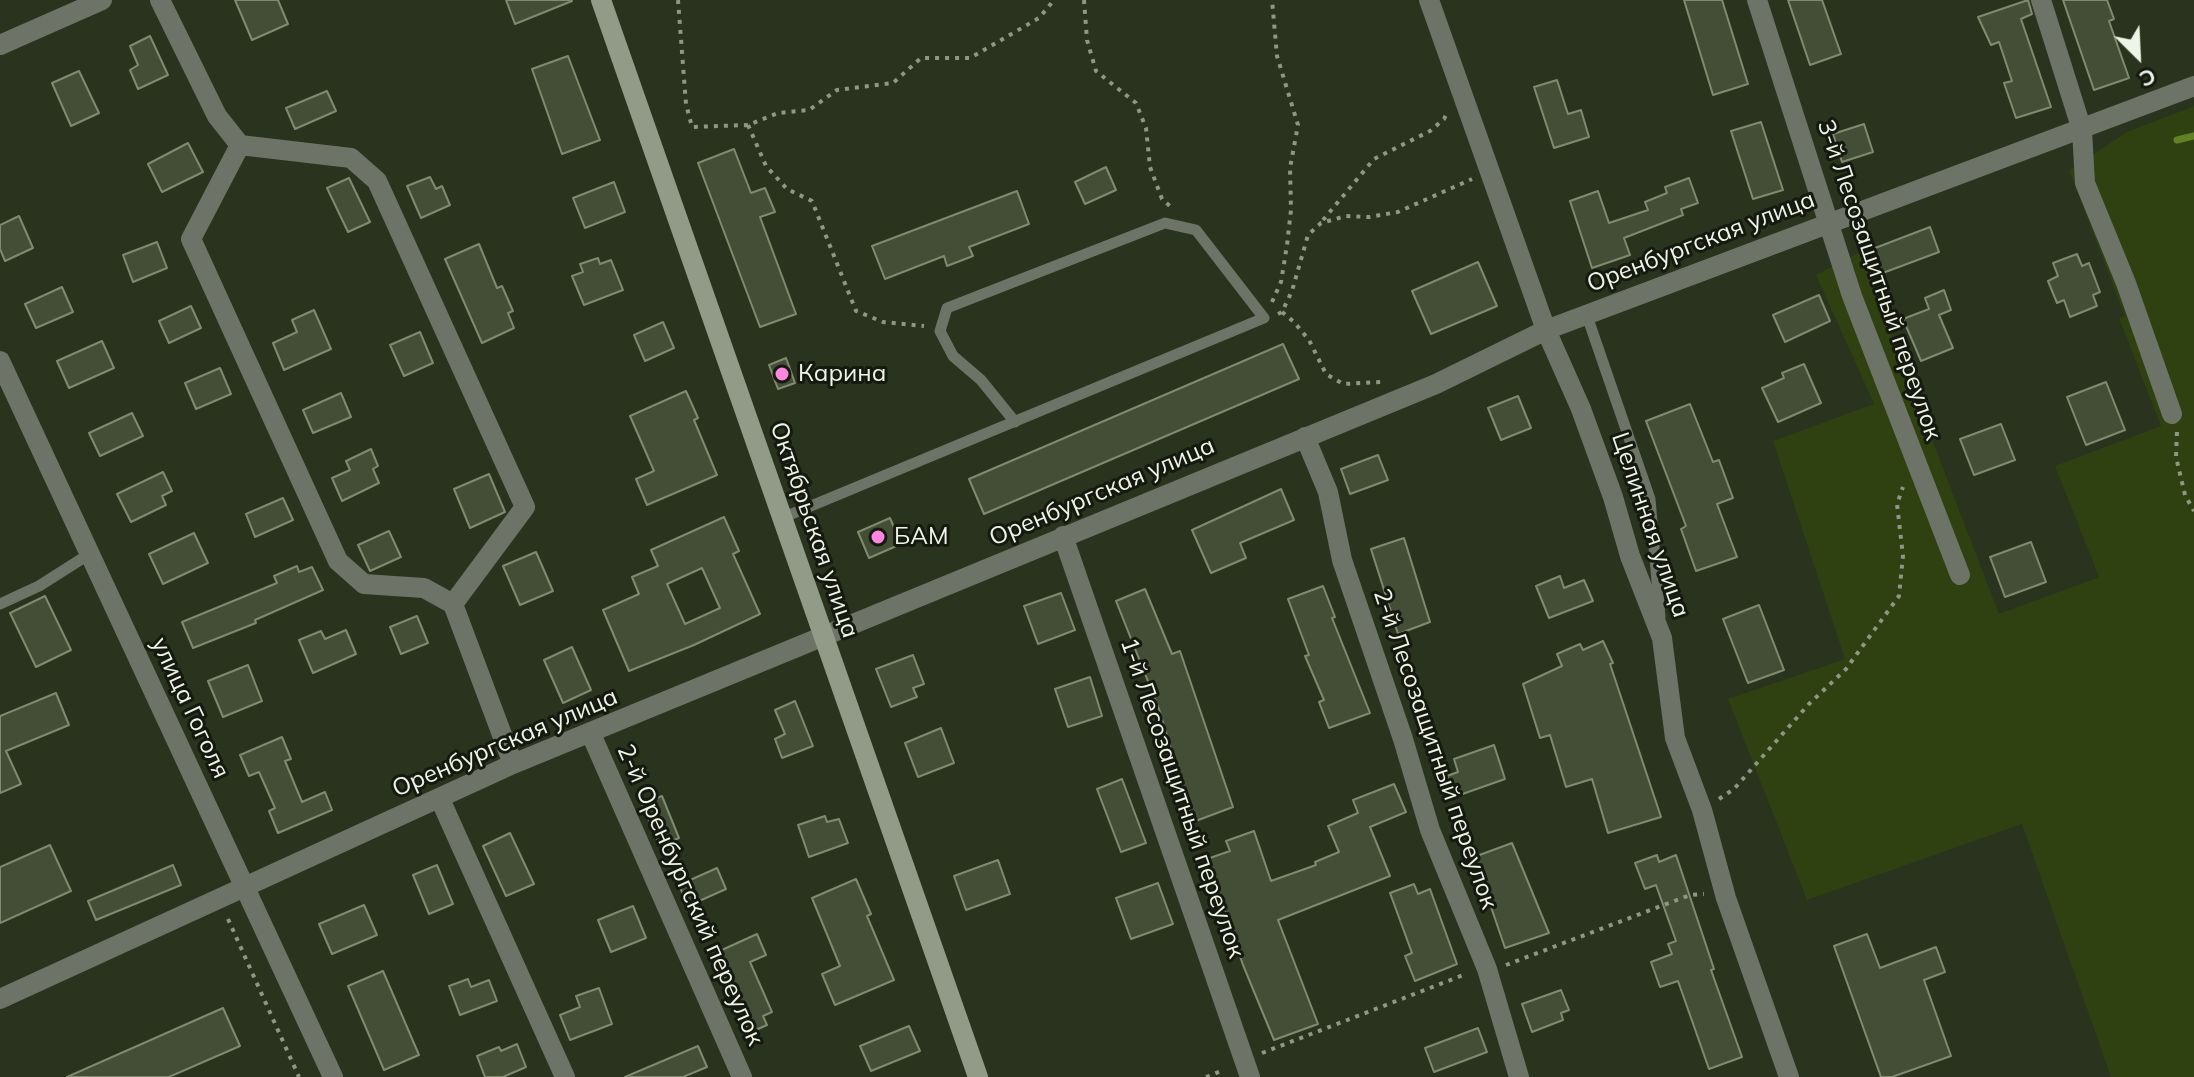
<!DOCTYPE html>
<meta charset="utf-8">
<style>
body{margin:0}
#map{position:relative;width:2194px;height:1077px;overflow:hidden;background:#2a331d;font-family:Mulish,sans-serif}
canvas{display:block}
.north{position:absolute;left:2098px;top:16px;width:80px;height:80px;-webkit-text-stroke:6px #15190f;paint-order:stroke;rotate:156deg;font-size:22px;font-weight:700;line-height:32px;text-align:center;color:#eef5e7}
.north::after{content:'';display:block;margin:auto;width:28px;height:36px;background:#eef5e7;clip-path:polygon(50% 0,100% 100%,50% 72%,0 100%)}
</style>
<div id="map">
<canvas width="2194" height="1077"></canvas>
<div class="north">С</div>
</div>
<script>
const c = document.querySelector('canvas').getContext('2d');
c.lineJoin = 'round';
function fillPath(path, color) {
  c.fillStyle = color;
  c.fill(path, 'evenodd');
}
function toPath(rows) {
  const path = new Path2D();
  for (const r of rows) {
    path.moveTo(r[0], r[1]);
    for (let i = 2; i < r.length; i += 2) path.lineTo(r[i], r[i + 1]);
  }
  return path;
}
function stroke(path, color, width, dash) {
  c.strokeStyle = color;
  c.lineWidth = width;
  c.lineCap = dash ? 'butt' : 'round';
  c.setLineDash(dash || []);
  c.stroke(path);
}
function write(font, color, halo, rows, align = 'center') {
  c.font = font + ' Mulish,sans-serif';
  c.lineWidth = 6;
  c.setLineDash([]);
  c.textBaseline = 'middle';
  c.strokeStyle = halo;
  c.fillStyle = color;
  for (const [text, x, y, turn = 0] of rows) {
    c.save();
    c.translate(x, y);
    c.rotate((+turn || 0) * Math.PI / 180);
    c.textAlign = isNaN(turn) ? turn : align;
    if (halo) c.strokeText(text, 0, 0);
    c.fillText(text, 0, 0);
    c.restore();
  }
}
fillPath(toPath([
 [2194,106,2194,1077,2111,1077,2022,824,1807,900,1728,699,1845,659,1773,441,1874,404,1816,275,1860,252,1999,614,2099,577,2055,466,2161,426,2119,318,2125,316,2069,170,2127,132]
]), '#2f4011');
stroke(toPath([
 [2177,140,2194,136]
]), '#618224', 7);
const building = toPath([
 [235,0,278,0,288,24,252,40,235,0],
 [506,0,571,0,572,1,515,24,506,0],
 [1684,0,1722,0,1748,84,1713,95,1684,0],
 [1788,0,1822,0,1841,54,1810,65,1788,0],
 [2028,0,2032,14,2021,19,2051,107,2016,118,2004,83,2012,81,1999,42,1991,45,1978,17,2028,0],
 [2063,0,2107,0,2114,19,2109,21,2129,78,2094,90,2063,0],
 [150,36,168,75,138,89,130,70,138,65,130,46,150,36],
 [568,56,600,140,562,154,532,69,568,56],
 [79,71,99,113,71,126,52,83,79,71],
 [1557,80,1568,114,1581,110,1589,137,1554,148,1534,87,1557,80],
 [327,91,336,111,295,129,286,108,327,91],
 [1761,122,1783,190,1753,199,1731,131,1761,122],
 [1864,124,1873,152,1842,162,1833,134,1864,124],
 [188,143,203,172,162,192,148,164,188,143],
 [734,149,751,193,765,188,775,212,760,217,796,314,760,327,698,163,734,149],
 [1106,167,1116,190,1085,204,1075,182,1106,167],
 [430,177,436,189,442,186,450,205,421,218,407,186,430,177],
 [349,178,370,222,348,232,327,188,349,178],
 [1689,178,1698,203,1681,209,1683,215,1624,238,1630,255,1592,268,1570,201,1598,191,1609,223,1648,210,1645,202,1667,193,1665,187,1689,178],
 [614,182,625,212,585,228,573,198,614,182],
 [1017,191,1029,224,969,247,973,256,947,266,944,256,885,279,872,246,1017,191],
 [19,216,33,248,5,261,0,249,0,225,19,216],
 [1930,227,1939,252,1872,277,1862,253,1930,227],
 [157,242,167,268,133,282,123,255,157,242],
 [479,244,497,288,502,286,513,311,508,313,514,328,482,343,445,259,479,244],
 [2077,254,2082,266,2089,263,2100,292,2093,295,2097,306,2070,317,2064,300,2057,303,2048,281,2058,276,2053,263,2077,254],
 [598,258,600,264,611,260,623,290,584,305,572,276,583,272,580,264,598,258],
 [1478,262,1497,306,1431,334,1412,291,1478,262],
 [62,287,73,312,36,328,25,304,62,287],
 [1944,290,1951,310,1939,315,1953,348,1921,361,1903,319,1929,309,1925,298,1944,290],
 [1819,295,1830,321,1785,342,1773,315,1819,295],
 [191,306,201,328,169,343,159,321,191,306],
 [314,310,331,349,284,370,273,343,297,332,292,320,314,310],
 [663,322,674,348,645,361,634,335,663,322],
 [420,332,433,363,404,376,390,345,420,332],
 [102,341,114,368,69,388,57,361,102,341],
 [1283,344,1299,379,984,514,969,479,1283,344],
 [786,358,795,383,778,389,769,365,786,358],
 [1804,364,1821,403,1778,422,1762,388,1784,378,1782,373,1804,364],
 [220,368,231,394,196,409,185,383,220,368],
 [2106,382,2125,430,2086,445,2067,397,2106,382],
 [686,391,698,418,694,420,717,475,647,505,636,479,654,471,630,416,686,391],
 [341,393,351,417,313,433,303,410,341,393],
 [1518,396,1531,428,1501,440,1488,408,1518,396],
 [1690,404,1713,462,1719,460,1733,498,1717,504,1737,557,1696,571,1681,529,1686,526,1646,421,1690,404],
 [132,413,143,436,100,456,89,433,132,413],
 [2001,424,2015,460,1974,475,1960,439,2001,424],
 [371,449,378,466,373,469,379,483,342,501,332,478,350,470,346,461,371,449],
 [1378,455,1388,480,1350,494,1341,469,1378,455],
 [163,472,172,491,162,496,166,505,131,522,117,494,163,472],
 [489,474,505,512,470,528,454,489,489,474],
 [1281,489,1294,520,1240,543,1246,558,1211,573,1192,530,1281,489],
 [283,498,293,520,255,537,246,514,283,498],
 [724,517,739,551,733,554,760,614,694,645,629,671,603,610,639,594,632,577,658,566,651,550,724,517],
 [702,568,720,608,685,624,667,584,702,568],
 [890,518,901,544,869,558,858,532,890,518],
 [389,531,401,557,370,571,358,545,389,531],
 [194,533,208,563,163,584,149,554,194,533],
 [1404,538,1430,622,1398,634,1371,549,1404,538],
 [2031,542,2046,582,2005,597,1990,557,2031,542],
 [536,552,553,591,520,605,503,566,536,552],
 [297,566,299,572,312,567,323,590,255,620,256,623,193,648,182,622,277,583,274,576,297,566],
 [1560,576,1564,588,1584,580,1593,601,1549,618,1536,586,1560,576],
 [1323,586,1335,617,1332,618,1370,713,1329,728,1319,702,1324,700,1305,656,1309,655,1288,599,1323,586],
 [1145,589,1172,654,1180,651,1233,807,1193,822,1159,709,1116,601,1145,589],
 [1061,593,1075,630,1038,644,1024,606,1061,593],
 [45,596,71,650,36,667,10,613,45,596],
 [1759,605,1784,670,1748,683,1723,619,1759,605],
 [417,616,428,643,401,654,390,627,417,616],
 [346,630,356,654,313,673,299,640,321,631,325,639,346,630],
 [1603,641,1613,663,1610,664,1661,817,1608,833,1592,779,1566,787,1550,735,1540,738,1523,684,1562,666,1557,654,1580,644,1583,650,1603,641],
 [572,647,591,690,563,703,544,660,572,647],
 [913,655,924,684,913,688,917,697,891,707,876,669,913,655],
 [248,665,262,701,223,717,208,681,248,665],
 [1090,677,1102,716,1068,727,1055,689,1090,677],
 [56,693,69,725,6,751,21,784,0,793,0,716,56,693],
 [795,701,813,746,782,758,775,739,785,734,775,710,795,701],
 [941,728,954,763,918,777,905,743,941,728],
 [282,737,291,759,285,761,302,802,325,792,332,810,278,833,269,811,275,808,259,772,249,776,240,755,282,737],
 [1494,745,1505,779,1454,797,1447,776,1458,772,1454,759,1494,745],
 [1122,779,1146,843,1121,852,1097,789,1122,779],
 [1394,784,1406,812,1370,827,1390,876,1278,920,1318,1024,1274,1040,1243,965,1207,859,1230,851,1226,841,1254,831,1271,881,1316,865,1315,862,1339,852,1328,826,1358,813,1353,800,1394,784],
 [662,796,679,838,660,846,642,804,662,796],
 [825,816,827,822,839,819,848,843,809,857,798,825,825,816],
 [510,833,534,884,506,896,483,846,510,833],
 [1512,843,1549,933,1505,948,1474,857,1512,843],
 [50,845,71,891,0,923,0,867,50,845],
 [1657,855,1659,862,1676,855,1714,969,1711,970,1742,1057,1709,1069,1678,981,1660,987,1651,962,1672,954,1668,944,1676,941,1656,885,1645,889,1635,863,1657,855],
 [998,860,1010,894,966,910,954,876,998,860],
 [173,865,181,885,96,920,88,901,173,865],
 [437,865,453,904,429,914,413,875,437,865],
 [717,868,726,889,688,906,679,885,717,868],
 [856,879,871,914,867,916,894,980,835,1005,822,974,840,966,812,898,856,879],
 [1158,883,1173,924,1131,939,1116,898,1158,883],
 [1414,884,1418,894,1430,889,1457,964,1415,981,1405,956,1412,953,1390,893,1414,884],
 [364,905,377,935,332,954,319,924,364,905],
 [633,906,646,938,611,952,598,920,633,906],
 [757,934,766,955,750,962,772,1012,763,1016,767,1025,749,1033,713,954,757,934],
 [1867,934,1880,968,1936,947,1945,972,1924,980,1951,1056,1892,1077,1881,1077,1834,946,1867,934],
 [383,971,419,1055,384,1070,348,986,383,971],
 [468,979,471,987,489,980,497,1001,460,1015,449,986,468,979],
 [599,988,612,1024,570,1040,560,1015,580,1007,576,996,599,988],
 [1561,990,1569,1010,1561,1013,1563,1020,1532,1032,1522,1004,1561,990],
 [223,1008,240,1046,169,1077,67,1077,223,1008],
 [909,1026,920,1051,871,1071,860,1046,909,1026],
 [1478,1028,1487,1052,1434,1072,1425,1048,1478,1028],
 [517,1044,526,1067,503,1077,485,1077,477,1056,499,1047,501,1051,517,1044],
 [698,1046,707,1067,683,1077,625,1077,698,1046]
]);
fillPath(building, '#444e37');
stroke(building, '#7f8a71', 2);
stroke(toPath([
 [678,0,686,104,692,127,748,125,778,113,809,110,837,90,893,83,921,58,970,58,1039,18,1054,0],
 [1084,0,1087,40,1096,71,1136,103,1146,128,1150,167,1162,199,1170,206],
 [748,125,766,166,787,189,812,201,856,311,883,322,924,326],
 [1323,220,1374,159,1430,131,1444,119,1447,113],
 [1272,302,1281,282,1287,245,1291,210,1290,168,1298,125,1277,56,1272,0],
 [1282,312,1294,322,1309,340,1326,374,1343,384,1382,382],
 [1278,314,1282,312,1292,291,1308,235,1321,223,1346,216,1369,217,1398,212,1472,179],
 [2177,432,2176,457,2185,495,2194,511],
 [1719,799,1734,789,1809,704,1846,669,1899,596,1903,556,1897,504,1903,487],
 [228,919,299,1077],
 [1506,965,1690,895,1704,894],
 [1262,1053,1466,974],
 [1206,1077,1224,1070]
]), '#8f9785', 4, [4, 6]);
stroke(toPath([
 [1586,313,1650,499,1660,617],
 [782,518,1264,318,1196,230,1165,223,947,308,940,331,953,356,981,380,1015,422],
 [0,604,39,586,91,553]
]), '#6e7368', 11);
stroke(toPath([
 [160,0,217,116,240,145,191,239,338,561,364,584,424,588,453,604,513,764],
 [1429,0,1546,330,1581,409,1613,497,1630,556,1662,638,1675,738,1702,810,1726,898,1789,1077],
 [1757,0,1852,296,1960,575],
 [2041,0,2082,130,2085,183,2126,283,2172,414],
 [0,45,102,0],
 [240,145,351,158,377,181,525,507,453,604],
 [0,361,333,1077],
 [1305,437,1328,492,1342,560,1403,739,1430,830,1487,969,1519,1077],
 [1063,536,1250,1077],
 [591,734,742,1077],
 [440,799,565,1077],
 [0,999,513,764,1436,384,1546,330,2194,86]
]), '#6e7368', 20);
stroke(toPath([
 [601,0,978,1077]
]), '#929a88', 20);
for (const [x, y, r, color] of [
 [782,374,8,"#fd86e1"],
 [878,537,8,"#fd86e1"]
]) {
  const dot = new Path2D();
  dot.arc(x, y, r, 0, 2 * Math.PI);
  c.fillStyle = color;
  c.fill(dot);
  stroke(dot, '#15190f', 3);
}
write('24px', '#eef5e7', '#15190f', [
 ["Оренбургская улица",1701,242,-21],
 ["3-й Лесозащитный переулок",1879,280,71],
 ["Оренбургская улица",1102,492,-23],
 ["Целинная улица",1650,525,71],
 ["Октябрьская улица",814,530,71],
 ["улица Гоголя",190,708,65],
 ["Оренбургская улица",505,743,-23],
 ["2-й Лесозащитный переулок",1435,749,71],
 ["1-й Лесозащитный переулок",1182,798,71],
 ["2-й Оренбургский переулок",690,895,66]
]);
write('24px', '#eef5e7', '#15190f', [
 ["Карина",798,374],
 ["БАМ",894,537]
], 'left');
</script>
